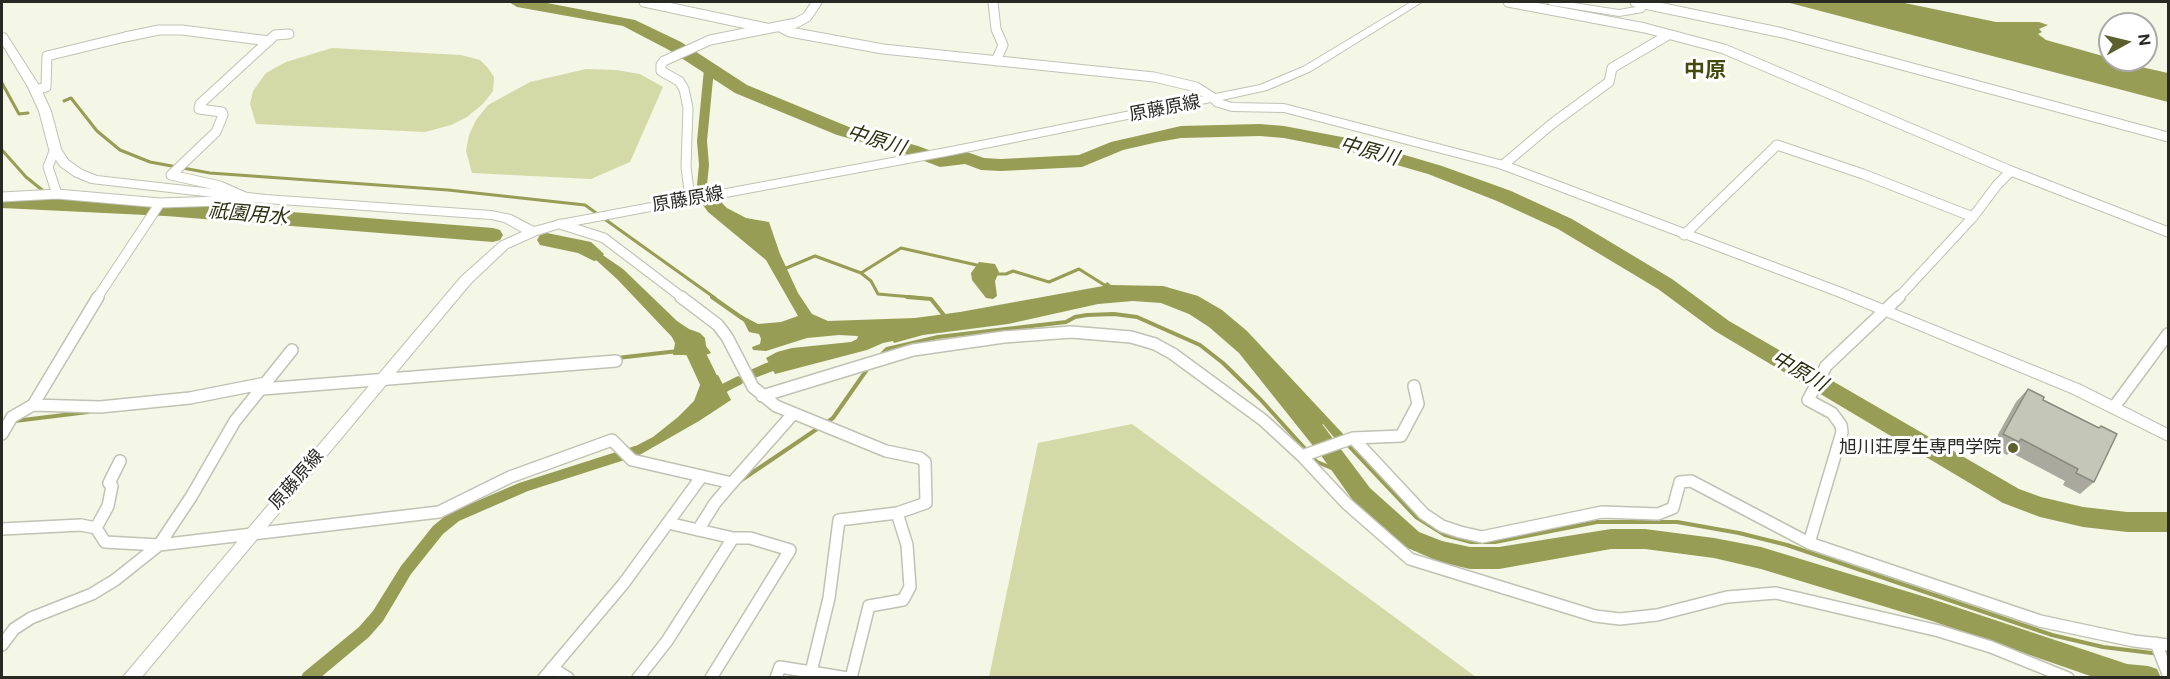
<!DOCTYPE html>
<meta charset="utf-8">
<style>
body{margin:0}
#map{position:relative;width:2170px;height:679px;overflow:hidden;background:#f4f6e6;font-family:"DM Sans",sans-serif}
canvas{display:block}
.frame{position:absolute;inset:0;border:3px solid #282923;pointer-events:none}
.north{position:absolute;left:2098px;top:12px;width:60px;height:60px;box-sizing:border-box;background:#fff;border:2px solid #a9a9a7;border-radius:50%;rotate:82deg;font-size:16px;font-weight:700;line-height:24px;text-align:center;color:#282923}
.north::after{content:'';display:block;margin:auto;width:21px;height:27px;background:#5c602e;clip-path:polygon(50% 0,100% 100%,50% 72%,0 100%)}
</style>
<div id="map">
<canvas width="2170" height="679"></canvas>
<div class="frame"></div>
<div class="north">N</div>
</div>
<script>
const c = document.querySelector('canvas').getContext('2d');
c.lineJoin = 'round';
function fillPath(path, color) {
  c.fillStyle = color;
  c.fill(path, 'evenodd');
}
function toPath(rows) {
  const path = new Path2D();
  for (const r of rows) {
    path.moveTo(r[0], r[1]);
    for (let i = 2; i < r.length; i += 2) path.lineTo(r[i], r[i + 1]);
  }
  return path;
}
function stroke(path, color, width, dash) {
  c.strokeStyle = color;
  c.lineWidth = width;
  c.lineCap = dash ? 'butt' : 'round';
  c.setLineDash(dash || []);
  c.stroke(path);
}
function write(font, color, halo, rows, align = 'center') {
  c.font = font + ' "DM Sans","Noto Sans JP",sans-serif';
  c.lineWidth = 6;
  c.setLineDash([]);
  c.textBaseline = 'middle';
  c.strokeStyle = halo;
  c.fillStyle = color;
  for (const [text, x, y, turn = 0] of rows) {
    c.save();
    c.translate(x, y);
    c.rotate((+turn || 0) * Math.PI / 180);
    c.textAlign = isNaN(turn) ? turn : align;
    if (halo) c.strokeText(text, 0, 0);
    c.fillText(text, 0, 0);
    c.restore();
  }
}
fillPath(toPath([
 [332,48,461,55,480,60,488,68,494,77,493,91,483,104,467,117,451,125,425,132,256,124,250,104,253,91,266,73,286,62],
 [586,69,616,70,640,74,663,87,630,162,591,179,472,173,466,151,469,135,476,120,488,105,530,82],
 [1132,424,1476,677,989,677,1038,443]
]), '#d4daa7');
fillPath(toPath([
 [1786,2,1900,2,1996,22,2039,22,2048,25,2039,29,2042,32,2038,34,2046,40,2110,58,2110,60,2168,73,2168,102],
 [717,198,727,208,746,218,769,222,780,254,798,293,812,314,828,321,915,318,960,312,1103,286,1107,282,1111,285,1163,286,1198,296,1222,310,1247,331,1345,436,1336,440,1323,424,1319,425,1319,429,1330,442,1314,447,1239,353,1209,327,1189,314,1161,303,1133,301,1098,304,1008,324,923,335,894,343,893,341,883,343,867,350,775,374,766,358,777,352,792,348,851,342,857,339,858,336,839,335,807,338,766,351,753,350,752,347,760,344,761,339,759,334,749,332,744,322,738,317,741,315,758,324,781,322,798,316,766,260,708,212,700,201],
 [571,241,588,245,623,269,677,321,689,329,700,333,705,338,706,346,711,353,696,359,686,355,673,355,675,343,672,337,617,279,596,260,581,252,564,249],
 [979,262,995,264,999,272,995,281,997,296,993,299,986,298,972,280,971,273],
 [718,375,731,400,699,421,636,457,628,450,653,437,678,417,694,401,702,380]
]), '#979d55');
stroke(toPath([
 [2,83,19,114,28,113],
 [64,101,71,98,97,131,120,150,150,162,210,173,448,190,585,205,715,298],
 [2,150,26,177,46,193],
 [52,197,62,203],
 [784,269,815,256,861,273,901,248,981,266],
 [861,273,871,281,878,294,923,298],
 [995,274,1006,274,1013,271,1049,282,1079,269,1106,286]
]), '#979d55', 3);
stroke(toPath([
 [712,297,742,318],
 [907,297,931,299,947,319],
 [882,354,887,349,938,337,1066,322,1075,317,1087,315,1114,314,1137,317,1200,345,1223,363,1261,400,1317,462,1346,474],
 [617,358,678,351],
 [15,421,88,412],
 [826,423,833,418,868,368],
 [1346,443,1416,517,1445,535,1471,542,1495,542,1597,522,1677,522,1739,533,1787,545,2052,635,2103,647,2168,655],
 [740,481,817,429]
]), '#979d55', 4);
fillPath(toPath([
 [709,66,714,69,707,141,709,165,707,185,720,205,715,209,711,208,697,185,699,165,697,141,704,69,709,66],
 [785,357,789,359,791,362,789,365,752,379,748,377,746,374,748,371,766,363,785,357],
 [738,376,742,378,744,381,742,384,728,391,717,401,709,401,707,398,709,395,720,385,738,376],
 [635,446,640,447,641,451,640,455,528,491,459,521,443,534,411,574,383,621,369,637,320,678,301,678,303,673,359,627,373,611,401,566,433,526,449,513,519,483,635,446]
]), '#979d55');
fillPath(toPath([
 [509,2,542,2,635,20,681,42,747,85,849,127,918,146,942,155,967,152,984,158,1001,159,1079,155,1111,142,1181,126,1260,124,1284,126,1347,138,1442,166,1511,191,1572,219,1672,279,1729,321,2019,489,2041,497,2083,507,2127,512,2168,512,2168,532,2127,532,2083,527,2040,517,2003,503,1715,331,1658,289,1558,229,1497,201,1428,174,1345,150,1284,138,1260,136,1181,138,1158,142,1123,150,1082,167,1001,171,981,170,965,164,940,167,906,154,837,135,735,93,669,50,623,26,517,7,509,2],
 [2,196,166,202,493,228,500,230,503,235,500,240,493,242,166,216,2,208,2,196],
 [547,233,591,242,604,254,601,259,594,261,578,253,540,245,537,240,540,235,547,233],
 [682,329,689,331,701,343,727,396,724,402,716,405,708,402,686,354,672,337,675,331,682,329],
 [1314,421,1322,424,1370,488,1419,532,1442,541,1470,547,1499,547,1611,529,1645,529,1714,538,1761,547,1932,599,2127,664,2148,666,2157,669,2161,678,2096,678,1932,621,1761,569,1714,558,1645,549,1611,549,1499,569,1470,569,1440,562,1403,546,1354,502,1303,430,1306,424,1314,421]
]), '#979d55');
const streetFar1 = toPath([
 [644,2,766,28],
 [993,2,996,29,1003,45,996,61],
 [1508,2,1645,28,1724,49,2011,171,2168,232],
 [1635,2,1783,33,2168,137],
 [780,27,790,32,883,49,1154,77,1196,87,1215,99],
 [36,90,46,87,47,56,125,37,159,30,182,30,269,41],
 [55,149,48,167,57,194],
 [1503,165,1553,123,1609,82,1612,68,1668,35],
 [2,197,57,194,160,203,251,200],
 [245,197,220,186,171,175,216,132,223,115,222,112,199,109,200,104,275,35,289,34],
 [690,199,686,167,688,108,684,89,679,81,661,71,661,65,664,61,710,40,796,23,807,17,817,2],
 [560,224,604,238,683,298],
 [1684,235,1777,145,1863,174,1973,217],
 [97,298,160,203],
 [1898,298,1973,217,1997,185,2011,171]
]);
const street = toPath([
 [681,297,718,325,727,337,753,387,776,406,886,451,920,458,925,462,926,503,897,513,907,545,910,587,903,600,869,606,851,678],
 [262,389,616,361],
 [762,396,913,350,1004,337,1071,332,1131,337,1155,344,1173,354,1263,420,1302,456,1346,503,1410,559,1595,616,1620,619,1657,615,1727,597,1776,593,1939,631,1991,647,2068,678],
 [33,405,100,407,190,398,266,383],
 [2114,407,2168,334],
 [2,434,12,417,33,405,98,297],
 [1353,438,1424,514,1442,526,1460,532,1482,537,1602,512,1658,514,1673,508,1680,482,1691,481,1809,543,2040,621,2134,641,2168,645],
 [1302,456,1353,438,1401,436,1418,404,1414,386],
 [668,523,733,538,750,538,790,550,711,678],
 [96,528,108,506,112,486,109,483,120,461],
 [2,529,81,525,96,528,105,542,159,545,439,512,510,477,612,440,632,460,732,483,793,414],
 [698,530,715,503,732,483],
 [1809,543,1842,432,1841,425,1832,413,1808,400,1826,366,1899,297],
 [2156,643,2168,674],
 [2,645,14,629,31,618,92,594,115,580,159,545,191,497,235,421,292,350],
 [552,668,568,678],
 [811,672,829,598,839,520,897,513],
 [544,678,624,583,702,476],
 [638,678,667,641,733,538],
 [776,678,780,667,848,678]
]);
const secondary = toPath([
 [1411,2,1422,2,1311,71,1267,90,1222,100,1232,103,1284,104,1507,162,1847,290,2081,385,2168,429,2168,441,2071,393,1837,296,1499,168,1284,112,1232,111,1215,106,1211,102,951,155,560,228,537,235,508,248,471,283,141,678,122,678,461,277,500,242,522,232,504,222,491,219,266,203,91,183,74,176,60,166,49,149,39,111,28,87,2,44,2,33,6,34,40,87,51,111,61,149,68,160,82,170,97,176,266,195,491,211,511,215,534,227,560,220,951,147,1260,85,1303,67,1411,2],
 [1546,2,1567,2,1619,10,1636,7,1641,2,1651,2,1643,12,1619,16,1551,5,1546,2]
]);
stroke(streetFar1, '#c0c2b3', 11);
stroke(street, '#c0c2b3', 14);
stroke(secondary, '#c0c2b3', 2);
stroke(streetFar1, '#fff', 9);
stroke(street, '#fff', 11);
fillPath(secondary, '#fff');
fillPath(toPath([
 [2028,389,2043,400,2099,428,2101,426,2094,482,2080,494,2063,485,2065,481,2010,452,2007,455,1991,447,2016,402]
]), '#a9aa9d');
const building = toPath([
 [2028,389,2044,397,2043,400,2099,428,2101,426,2117,434,2094,482,2076,473,2078,469,2021,439,2019,442,2003,434,2028,389]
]);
fillPath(building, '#c4c6b7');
stroke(building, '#898b80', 1.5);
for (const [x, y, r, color] of [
 [2013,448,6,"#5c602e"]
]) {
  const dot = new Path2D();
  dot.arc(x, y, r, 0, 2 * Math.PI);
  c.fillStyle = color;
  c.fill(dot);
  stroke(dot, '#fff', 2);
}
write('18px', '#282923', '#fff', [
 ["原藤原線",1165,109,-11],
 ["原藤原線",688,200,-10],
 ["原藤原線",297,480,-49]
]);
write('18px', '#282923', '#fff', [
 ["旭川荘厚生専門学院",2001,448]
], 'right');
write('italic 20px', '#2e3110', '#fff', [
 ["中原川",876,141,17],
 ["中原川",1369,152,15],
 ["祇園用水",248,215,5],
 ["中原川",1799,372,30]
]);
write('bold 21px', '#45490b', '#fff', [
 ["中原",1705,71]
]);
</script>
